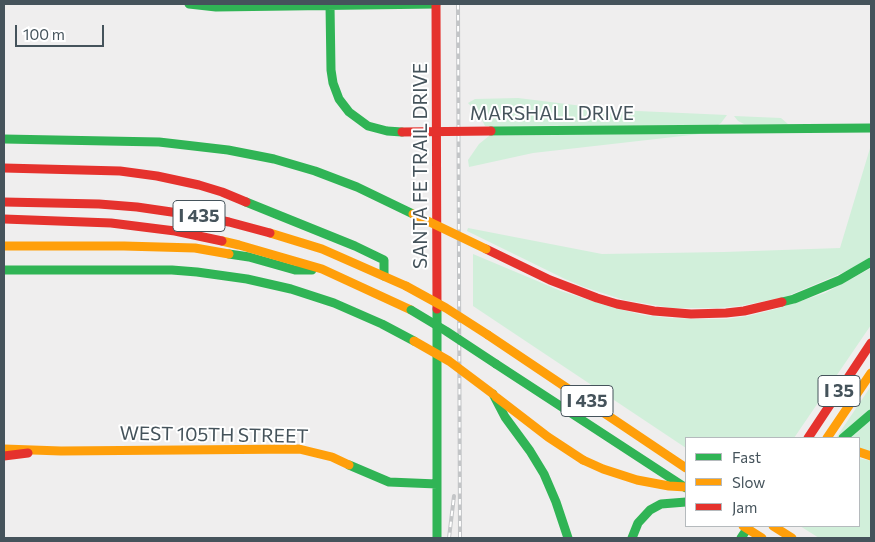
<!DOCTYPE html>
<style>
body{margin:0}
#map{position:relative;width:875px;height:542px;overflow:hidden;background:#efeeee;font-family:Commissioner,sans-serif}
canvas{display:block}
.frame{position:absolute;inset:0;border:5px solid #45535b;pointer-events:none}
.legend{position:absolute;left:685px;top:437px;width:175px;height:90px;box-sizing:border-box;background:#fff;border:1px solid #b5babd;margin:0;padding:6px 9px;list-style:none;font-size:15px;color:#45535b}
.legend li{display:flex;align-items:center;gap:10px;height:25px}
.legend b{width:25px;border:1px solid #b5babd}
.scale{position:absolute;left:15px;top:25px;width:89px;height:22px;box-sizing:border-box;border:2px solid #45535b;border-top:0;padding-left:6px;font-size:15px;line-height:18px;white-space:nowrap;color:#45535b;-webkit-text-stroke:4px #fff;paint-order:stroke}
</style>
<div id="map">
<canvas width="875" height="542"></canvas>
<div class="frame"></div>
<ul class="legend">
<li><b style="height:6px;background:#30b455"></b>Fast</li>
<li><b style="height:6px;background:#ff9f0a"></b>Slow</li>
<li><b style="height:6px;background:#e5322d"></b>Jam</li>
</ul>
<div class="scale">100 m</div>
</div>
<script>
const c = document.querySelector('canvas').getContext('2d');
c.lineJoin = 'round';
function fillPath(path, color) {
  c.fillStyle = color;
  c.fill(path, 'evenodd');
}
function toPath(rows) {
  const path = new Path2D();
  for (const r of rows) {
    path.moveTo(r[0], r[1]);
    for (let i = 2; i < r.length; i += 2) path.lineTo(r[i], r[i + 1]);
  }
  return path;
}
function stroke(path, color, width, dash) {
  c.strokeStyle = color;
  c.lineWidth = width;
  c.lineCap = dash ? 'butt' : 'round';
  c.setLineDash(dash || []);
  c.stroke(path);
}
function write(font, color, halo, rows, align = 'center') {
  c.font = font + ' Commissioner,sans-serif';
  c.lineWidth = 4;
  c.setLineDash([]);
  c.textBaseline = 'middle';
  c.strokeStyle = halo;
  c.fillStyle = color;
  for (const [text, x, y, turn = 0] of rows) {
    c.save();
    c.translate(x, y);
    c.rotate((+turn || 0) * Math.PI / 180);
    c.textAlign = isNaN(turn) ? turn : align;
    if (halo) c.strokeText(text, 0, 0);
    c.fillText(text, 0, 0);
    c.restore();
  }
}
fillPath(toPath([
 [518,98,615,110,727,115,721,123,718,125,485,126,480,116,468,103,475,99],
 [734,116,781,118,788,124,744,124,738,121],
 [696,133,700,134,533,153,469,167,468,160,479,144,489,136],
 [871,145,871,257,849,270,785,297,740,306,717,308,672,308,624,300,584,287,565,279,467,231,468,228,602,254,724,252,840,248],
 [473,254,561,291,611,307,643,315,670,318,700,319,726,319,748,316,776,309,825,293,871,268,871,325,794,438,686,438,686,448,473,306],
 [871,386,871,452,859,449,859,438,836,438],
 [859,458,871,461,871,538,819,538,800,526,859,526]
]), '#d1efda');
stroke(toPath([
 [189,4,216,7,436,4],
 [330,5,331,70,333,83,339,99,349,112,368,126,387,131,402,132],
 [491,131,871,128],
 [4,139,159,142,228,150,274,159,315,171,357,187,413,214],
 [246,202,355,246,384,260,384,276],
 [229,254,249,257,295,270,312,270],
 [4,270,172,270,197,272,247,279,291,289,334,303,382,324,414,341],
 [782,302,794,299,840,280,871,262],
 [437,309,437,538],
 [496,364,686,488],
 [493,394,505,417,530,451,544,474,556,502,568,538],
 [843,438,871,414],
 [349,465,389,482,437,484],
 [632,538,638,523,650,510,661,504,686,502],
 [741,538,749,526]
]), '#30b455', 9);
stroke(toPath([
 [270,233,322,249,406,286],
 [222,241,239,245,322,269,411,310],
 [4,246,124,246,195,248,229,254],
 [488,335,686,468],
 [496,397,548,437,583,460],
 [827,438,871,373],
 [4,449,61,451,299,449,332,457,349,465],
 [859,452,871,456],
 [773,526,792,538]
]), '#ff9f0a', 9);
stroke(toPath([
 [436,4,437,309],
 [4,168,120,171,157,176,199,185,222,192,246,202],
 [4,202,99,204,137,207,199,216,229,222,270,233],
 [4,219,111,223,175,231,222,241],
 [486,249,550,280,597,298,617,304,654,311,691,314,726,313,744,311,782,302],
 [808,438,871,343],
 [4,456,28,453]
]), '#e5322d', 9);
const rail = toPath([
 [458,4,460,538],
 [449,538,454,496]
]);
stroke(rail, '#c3c5c7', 4);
stroke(rail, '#fff', 2, [5.5]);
stroke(toPath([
 [411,310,446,331,496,364]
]), '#30b455', 9);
stroke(toPath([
 [413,214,486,249],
 [406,286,446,308,488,335],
 [414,341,449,361,493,394],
 [583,460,603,469,637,480,669,486,686,487],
 [743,526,762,538]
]), '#ff9f0a', 9);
stroke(toPath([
 [402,132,491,131]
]), '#e5322d', 9);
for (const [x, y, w] of [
 [199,216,52],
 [839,391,42],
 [587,401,52]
]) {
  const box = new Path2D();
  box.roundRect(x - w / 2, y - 15.5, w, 31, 4);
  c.fillStyle = '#fff';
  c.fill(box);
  stroke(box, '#45535b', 1);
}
write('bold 18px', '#45535b', null, [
 ["I 435",199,216],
 ["I 35",839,391],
 ["I 435",587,401]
]);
write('19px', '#45535b', '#fff', [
 ["MARSHALL DRIVE",552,114],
 ["SANTA FE TRAIL DRIVE",421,166,-90],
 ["WEST 105TH STREET",214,435,1]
]);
</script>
